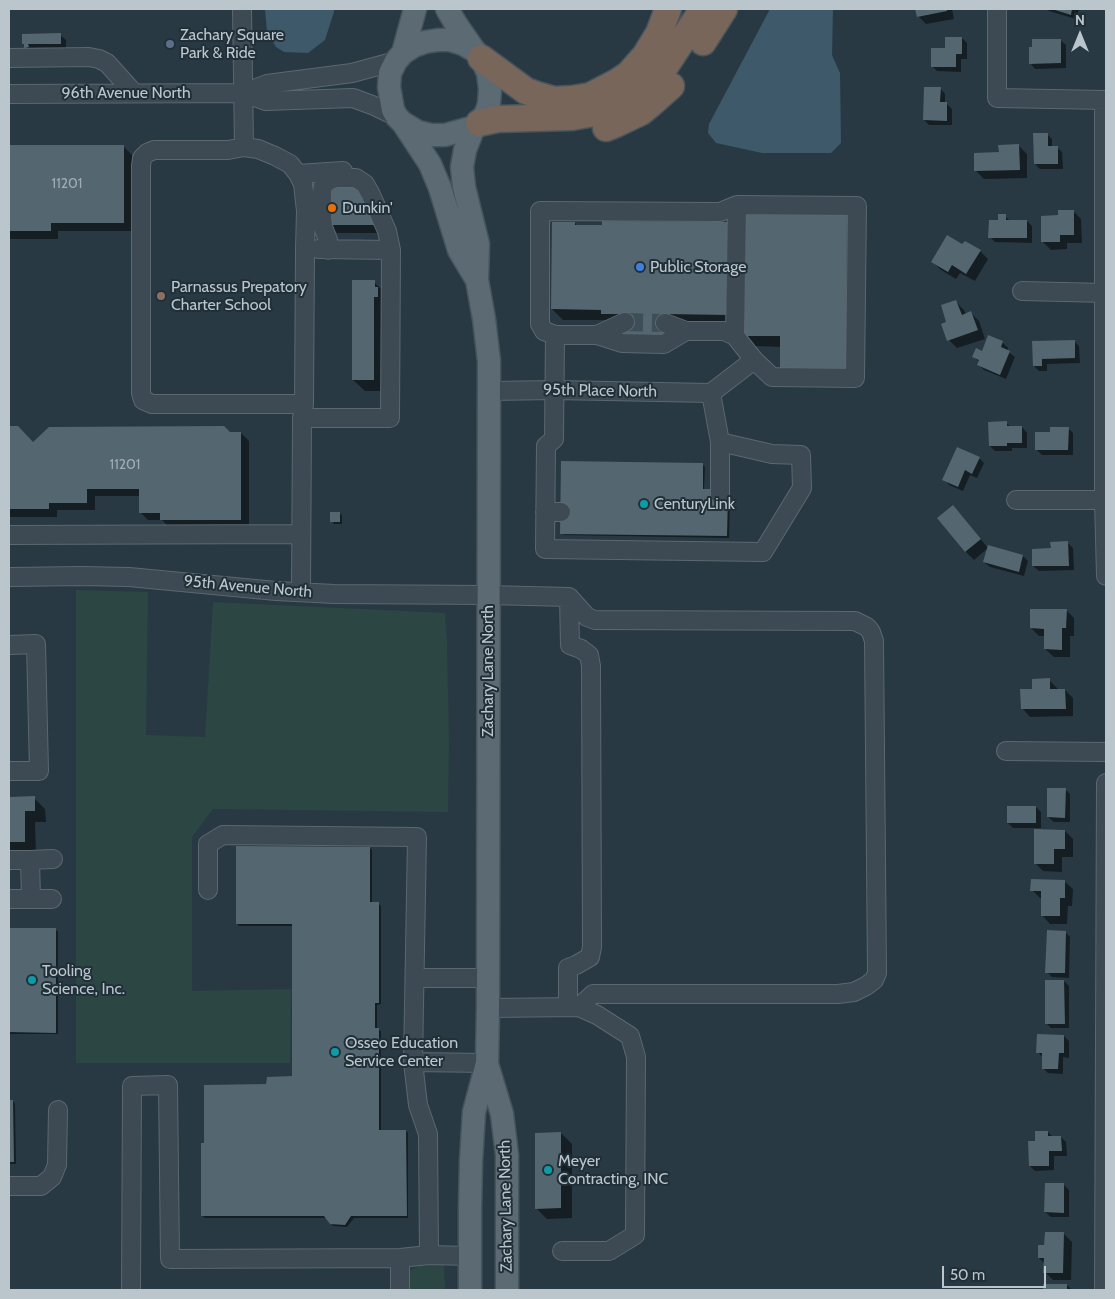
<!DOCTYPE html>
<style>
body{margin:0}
#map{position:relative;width:1115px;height:1299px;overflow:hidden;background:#283943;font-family:Cabin,sans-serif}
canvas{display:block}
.frame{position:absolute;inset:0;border:10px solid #bac5cc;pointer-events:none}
.north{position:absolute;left:1055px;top:10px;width:50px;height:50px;-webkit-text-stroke:4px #213038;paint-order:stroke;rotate:0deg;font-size:14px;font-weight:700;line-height:20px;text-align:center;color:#bac5cc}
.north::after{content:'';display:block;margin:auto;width:18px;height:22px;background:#bac5cc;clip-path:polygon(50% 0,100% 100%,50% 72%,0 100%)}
.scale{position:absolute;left:942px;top:1266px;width:104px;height:22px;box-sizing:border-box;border:2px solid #bac5cc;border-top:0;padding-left:6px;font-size:15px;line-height:18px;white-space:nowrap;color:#bac5cc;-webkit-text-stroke:4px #213038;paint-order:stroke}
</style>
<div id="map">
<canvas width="1115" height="1299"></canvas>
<div class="frame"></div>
<div class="north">N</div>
<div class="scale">50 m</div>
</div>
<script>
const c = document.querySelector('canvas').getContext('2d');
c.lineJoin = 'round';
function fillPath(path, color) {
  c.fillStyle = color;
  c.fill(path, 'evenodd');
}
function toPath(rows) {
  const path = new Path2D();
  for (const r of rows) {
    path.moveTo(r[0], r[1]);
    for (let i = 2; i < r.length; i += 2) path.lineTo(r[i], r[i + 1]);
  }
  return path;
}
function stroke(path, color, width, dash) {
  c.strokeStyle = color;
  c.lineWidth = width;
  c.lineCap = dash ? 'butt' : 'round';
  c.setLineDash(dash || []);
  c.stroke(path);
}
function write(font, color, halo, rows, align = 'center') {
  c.font = font + ' Cabin,sans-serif';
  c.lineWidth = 4;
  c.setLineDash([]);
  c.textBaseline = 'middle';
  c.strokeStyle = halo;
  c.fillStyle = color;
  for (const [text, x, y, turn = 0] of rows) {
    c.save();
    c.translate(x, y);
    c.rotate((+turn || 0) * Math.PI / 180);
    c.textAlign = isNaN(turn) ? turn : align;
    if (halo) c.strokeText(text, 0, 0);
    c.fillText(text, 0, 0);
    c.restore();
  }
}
fillPath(toPath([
 [76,590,148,592,146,735,205,737,213,602,445,613,447,641,449,740,448,812,213,809,192,837,192,991,291,989,290,1063,76,1063],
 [444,1264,445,1290,409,1290,410,1271,418,1266]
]), '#2b4643');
fillPath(toPath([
 [265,9,334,9,334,12,325,40,308,53,284,52,276,47,267,32],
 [770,9,833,9,832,55,840,73,841,143,831,153,762,153,716,143,708,133,709,124]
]), '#3d596a');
fillPath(toPath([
 [917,9,952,9,954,19,926,24,918,16],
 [1046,9,1079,9,1076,19,1049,11],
 [60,35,66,40,66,48,33,49,33,52,30,52,23,43],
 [962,38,967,43,967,59,961,59,961,72,937,71,932,66,946,50],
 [1060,40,1066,45,1066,68,1035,69,1030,63],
 [940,88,945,94,945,104,947,104,952,109,952,125,929,125,924,120],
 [1047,134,1052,139,1052,147,1057,147,1062,152,1063,169,1040,169,1035,164],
 [1019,146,1027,154,1027,178,984,179,976,171,1000,153],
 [9,147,124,147,132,155,132,231,58,231,58,239,9,239],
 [329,189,382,224,382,233,337,233,329,225],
 [1073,211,1081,219,1082,243,1067,243,1067,249,1051,250,1043,242,1059,216],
 [847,216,858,227,856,379,792,378,781,367,781,347,755,346,744,335],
 [1005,216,1010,221,1027,221,1032,226,1032,243,995,242,990,237,999,221],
 [575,223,577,226,728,224,738,325,676,325,676,348,637,348,626,324,609,320,563,320,552,309],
 [963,246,980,251,988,259,975,281,960,273,956,279,941,270,933,262],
 [374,282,385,293,384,391,365,391,353,380],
 [956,302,964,310,966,315,971,313,979,321,985,339,957,348,949,340],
 [989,337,1003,343,1008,348,1007,351,1015,357,1006,379,984,370,979,365,980,362,974,357,983,352],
 [1074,341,1079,346,1080,363,1047,364,1047,371,1039,371,1034,366,1033,342],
 [1006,423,1011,427,1022,427,1027,433,1027,448,1012,448,1012,451,995,451,990,446],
 [9,428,18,428,33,443,241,433,249,441,249,528,170,528,162,520,148,520,140,512,140,496,95,496,95,510,57,510,57,517,9,517],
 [1068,428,1073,433,1073,455,1042,455,1037,450,1051,433],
 [979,458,984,463,977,478,970,475,963,491,949,485,944,479],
 [702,464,705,467,704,490,727,497,730,499,729,538,564,535,562,533],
 [953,507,961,515,988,548,974,560,966,552,939,518],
 [340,513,342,516,342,524,334,524,332,521],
 [1067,542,1073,548,1074,570,1039,571,1033,566,1052,550],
 [1023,556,1028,561,1024,576,990,567,984,562],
 [1066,610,1074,618,1074,636,1070,636,1070,657,1054,657,1045,649,1046,636,1039,636,1031,628],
 [1049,680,1057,688,1058,690,1065,690,1073,698,1073,716,1030,717,1022,708,1033,690],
 [1065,789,1070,794,1070,822,1054,822,1048,817],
 [9,798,34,798,45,809,46,822,35,822,36,853,9,853],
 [1036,807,1041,812,1041,828,1013,828,1008,823],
 [1065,831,1073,839,1073,857,1062,857,1062,872,1043,871,1035,863],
 [370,848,372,850,372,904,379,904,381,906,381,1004,377,1005,377,1029,381,1031,381,1131,406,1131,408,1133,408,1218,354,1218,347,1227,333,1226,327,1218,205,1218,202,1216,205,1145,268,1086,293,1078,293,926,239,926,237,924],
 [1064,881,1073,889,1072,906,1068,906,1067,924,1050,924,1042,915,1042,898,1040,898,1032,890],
 [9,929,56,930,58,932,58,1034,9,1034],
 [1065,932,1070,937,1069,978,1052,977,1047,972],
 [1064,981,1069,986,1069,1028,1051,1028,1046,1023],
 [1064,1036,1069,1041,1069,1058,1063,1057,1063,1074,1048,1073,1043,1068,1043,1058,1038,1052],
 [9,1101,13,1101,15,1104,16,1164,9,1164],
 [1048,1132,1053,1137,1061,1137,1066,1142,1067,1156,1054,1156,1054,1170,1035,1171,1030,1166,1036,1142],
 [561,1133,572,1144,572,1218,547,1219,536,1208],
 [1064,1185,1069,1190,1069,1217,1051,1217,1045,1212],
 [1064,1234,1072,1242,1071,1280,1053,1280,1045,1272,1045,1264,1039,1258,1046,1246],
 [1044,1285,1067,1285,1072,1290,1044,1290]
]), '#0007');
fillPath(toPath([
 [915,9,947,9,947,11,917,17],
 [1052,9,1072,9,1071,15],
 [61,33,61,44,28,44,29,47,24,48,24,44,22,44,22,34],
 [945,37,962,37,962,54,956,54,956,67,931,67,931,48,945,48],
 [1032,39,1061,39,1061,63,1029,64,1029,47,1032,47],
 [924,87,941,87,940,102,947,102,947,121,923,120],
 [1033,133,1048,133,1048,146,1058,146,1058,164,1034,164],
 [1019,144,1020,170,974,171,974,153,999,152,998,145],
 [9,145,124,145,124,223,51,223,51,231,9,231],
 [328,188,360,188,374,215,374,225,328,225],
 [1058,210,1074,210,1074,235,1060,235,1060,242,1041,242,1041,216,1058,215],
 [744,214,847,215,846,369,780,368,780,336,743,336],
 [998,214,1006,214,1006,220,1027,220,1027,238,988,238,989,220,998,220],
 [602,221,729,222,728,315,665,314,665,338,625,337,625,314,601,314,601,310,551,309,552,222,575,222,575,225,602,225],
 [947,235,962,244,965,241,981,250,966,274,952,265,948,272,931,262],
 [352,280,375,280,375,287,378,287,378,297,374,297,374,380,352,380],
 [956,300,962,315,971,311,978,330,947,341,941,324,946,322,941,305],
 [988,335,1003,341,1001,347,1010,351,1000,375,977,365,979,360,972,357,976,348,982,351],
 [1075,340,1075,358,1042,359,1042,366,1033,366,1032,341],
 [1007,421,1007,426,1022,426,1022,443,1007,443,1007,446,989,446,988,422],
 [9,426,18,426,33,442,49,427,224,426,230,432,241,432,241,520,160,520,160,513,139,513,139,489,87,489,87,503,49,503,49,509,9,509],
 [1050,427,1069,427,1068,450,1035,450,1035,432,1050,432],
 [957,447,980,457,972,474,965,470,958,487,942,480],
 [561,461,703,463,703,489,712,489,728,495,727,536,560,534],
 [953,505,981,539,965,552,937,518],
 [330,512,340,512,340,522,330,522],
 [1068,541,1069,566,1032,566,1032,549,1051,548,1050,542],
 [988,545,1023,555,1019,572,983,562],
 [1030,609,1067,609,1066,628,1062,628,1062,650,1044,649,1044,629,1030,628],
 [1050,678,1050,689,1065,689,1066,709,1021,709,1020,689,1032,689,1032,679],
 [1047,788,1066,788,1065,818,1047,817],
 [35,796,35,811,25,811,25,842,9,842,9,797],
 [1007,806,1036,806,1036,823,1007,823],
 [1034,829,1065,830,1065,849,1054,849,1054,864,1034,864],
 [236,846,370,847,370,902,379,902,379,1003,375,1003,375,1028,379,1028,379,1130,406,1130,407,1216,351,1216,345,1225,330,1224,324,1216,201,1216,201,1143,204,1143,204,1085,266,1084,267,1077,292,1076,292,924,236,924],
 [1031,879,1065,880,1065,898,1060,898,1060,916,1041,916,1041,891,1030,891],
 [9,928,56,928,56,1033,9,1032],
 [1047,930,1066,931,1065,973,1045,973],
 [1045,980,1064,980,1065,1024,1045,1024],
 [1037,1034,1064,1035,1064,1053,1059,1053,1058,1069,1042,1069,1042,1053,1036,1053],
 [9,1100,13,1100,14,1162,9,1162],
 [1035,1131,1048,1131,1048,1136,1061,1136,1062,1151,1049,1151,1049,1166,1029,1166,1028,1141,1035,1141],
 [561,1132,561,1208,535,1209,535,1133],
 [1045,1183,1064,1183,1064,1213,1044,1212],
 [1045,1232,1064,1232,1063,1273,1043,1273,1044,1258,1038,1258,1038,1245,1044,1245],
 [1043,1284,1067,1284,1067,1290,1043,1290]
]), '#546670');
stroke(toPath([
 [625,322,665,323]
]), '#3e4e58', 18, [18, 9]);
const minor = toPath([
 [242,9,244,147,258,149,275,156,290,164,298,174,303,184,306,211,305,249,304,404,302,418,301,592],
 [997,9,997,98,1106,100],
 [9,58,89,57,99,59,107,63,134,93],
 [244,93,267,84,352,73,396,61],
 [9,94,244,93,266,101,353,98,372,105,397,117],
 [1104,100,1104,500,1106,576],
 [244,147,228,150,154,150,147,153,142,158,141,166,141,393,143,400,152,404,304,404],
 [298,174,343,171],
 [318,249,391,250],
 [1022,291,1106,293],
 [665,323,686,331,724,331,735,336,754,360],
 [686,331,664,344,622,343,597,335,555,335,544,331,540,324,540,211,720,212,737,205],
 [555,335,554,439,546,446,545,549,763,552,802,488,801,455,772,454,720,442],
 [597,335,625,322],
 [490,391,555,390,711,393],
 [711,393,754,360,772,377,855,378,857,206,737,205,735,336],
 [711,393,720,442,720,495],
 [302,418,390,418,391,250,387,231,371,195,365,184,356,178,336,178,330,180,326,183,323,186,322,192,322,217,323,227,328,240,328,250],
 [1016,500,1104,500],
 [545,512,561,512],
 [9,535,301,534],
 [9,577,82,576,129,577,276,591,334,594,488,595,569,597,587,617,595,620,855,621,867,627,871,632,874,641,877,973,874,980,866,986,854,992,838,994,593,994,579,1007],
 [9,645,36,644,39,771,9,771],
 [1006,751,1106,752],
 [9,860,30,860],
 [208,890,208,844,223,835,417,837,413,1062,418,1105,428,1134,429,1255,470,1256],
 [9,899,52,899],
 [31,899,30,860,53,859],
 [415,978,488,978],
 [568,1007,568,968,576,965,590,957,592,947,591,666,589,655,581,649,570,645,569,597],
 [488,1008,579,1007,597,1015,630,1036,636,1057,635,1235,609,1251,562,1251],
 [413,1062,487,1063],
 [9,1186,41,1186,52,1177,57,1165,58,1110],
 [400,1258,400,1290],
 [131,1290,132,1086,168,1085,170,1259,400,1258,429,1255],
 [1104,1290,1106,783]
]);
const major = toPath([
 [447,9,456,24,474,50],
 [438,40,450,40,463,44,475,51,481,58,488,73,490,89,489,104,486,113,479,123,474,127,445,135,431,135,418,132,403,123,397,117,393,110,389,87,390,73,396,61,403,53,414,46,425,42,438,40],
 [403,53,415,9],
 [403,123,430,164,440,188,459,250,477,280],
 [487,1064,502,1114,507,1155,507,1290],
 [470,1290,470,1210,471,1161,474,1112,487,1063,488,1008,489,361,484,319,477,280,478,244,464,187,462,167,465,150,474,127]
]);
const highway = toPath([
 [703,42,724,9],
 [481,58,526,91,537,95,554,100,572,99,590,96,617,82,629,74,645,56,659,33,668,9],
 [479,123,498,119,572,117,594,113,622,102,653,80,664,68,703,9],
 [606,128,616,124,641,112,653,102,671,86]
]);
stroke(minor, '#5b6870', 20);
stroke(major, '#46545c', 25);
stroke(highway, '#47555d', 29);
stroke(minor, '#3d4a53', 18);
stroke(major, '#5b6a73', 22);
stroke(highway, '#79665a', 26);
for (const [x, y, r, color] of [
 [170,44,5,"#5c6f8a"],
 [332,208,5,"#e8710a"],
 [640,267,5,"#3f7fe0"],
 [161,296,5,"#8d6e63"],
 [644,504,5,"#0f9aa8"],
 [32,980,5,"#0f9aa8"],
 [335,1052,5,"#0f9aa8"],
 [548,1170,5,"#0f9aa8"]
]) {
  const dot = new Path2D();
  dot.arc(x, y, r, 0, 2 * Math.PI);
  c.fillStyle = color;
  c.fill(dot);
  stroke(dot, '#213038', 2);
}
write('14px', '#a0adb5', null, [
 ["11201",67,184],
 ["11201",125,465]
]);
write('16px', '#bac5cc', '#213038', [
 ["Zachary Square",180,35],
 ["Park & Ride",180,53],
 ["Dunkin'",342,208],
 ["Public Storage",650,267],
 ["Parnassus Prepatory",171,287],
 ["Charter School",171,305],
 ["CenturyLink",654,504],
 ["Tooling",42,971],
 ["Science, Inc.",42,989],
 ["Osseo Education",345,1043],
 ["Service Center",345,1061],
 ["Meyer",558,1161],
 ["Contracting, INC",558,1179]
], 'left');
write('16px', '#bac5cc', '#213038', [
 ["96th Avenue North",126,93],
 ["95th Place North",600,391,1],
 ["95th Avenue North",248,587,5],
 ["Zachary Lane North",488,671,-90],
 ["Zachary Lane North",506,1206,-91]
]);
</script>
